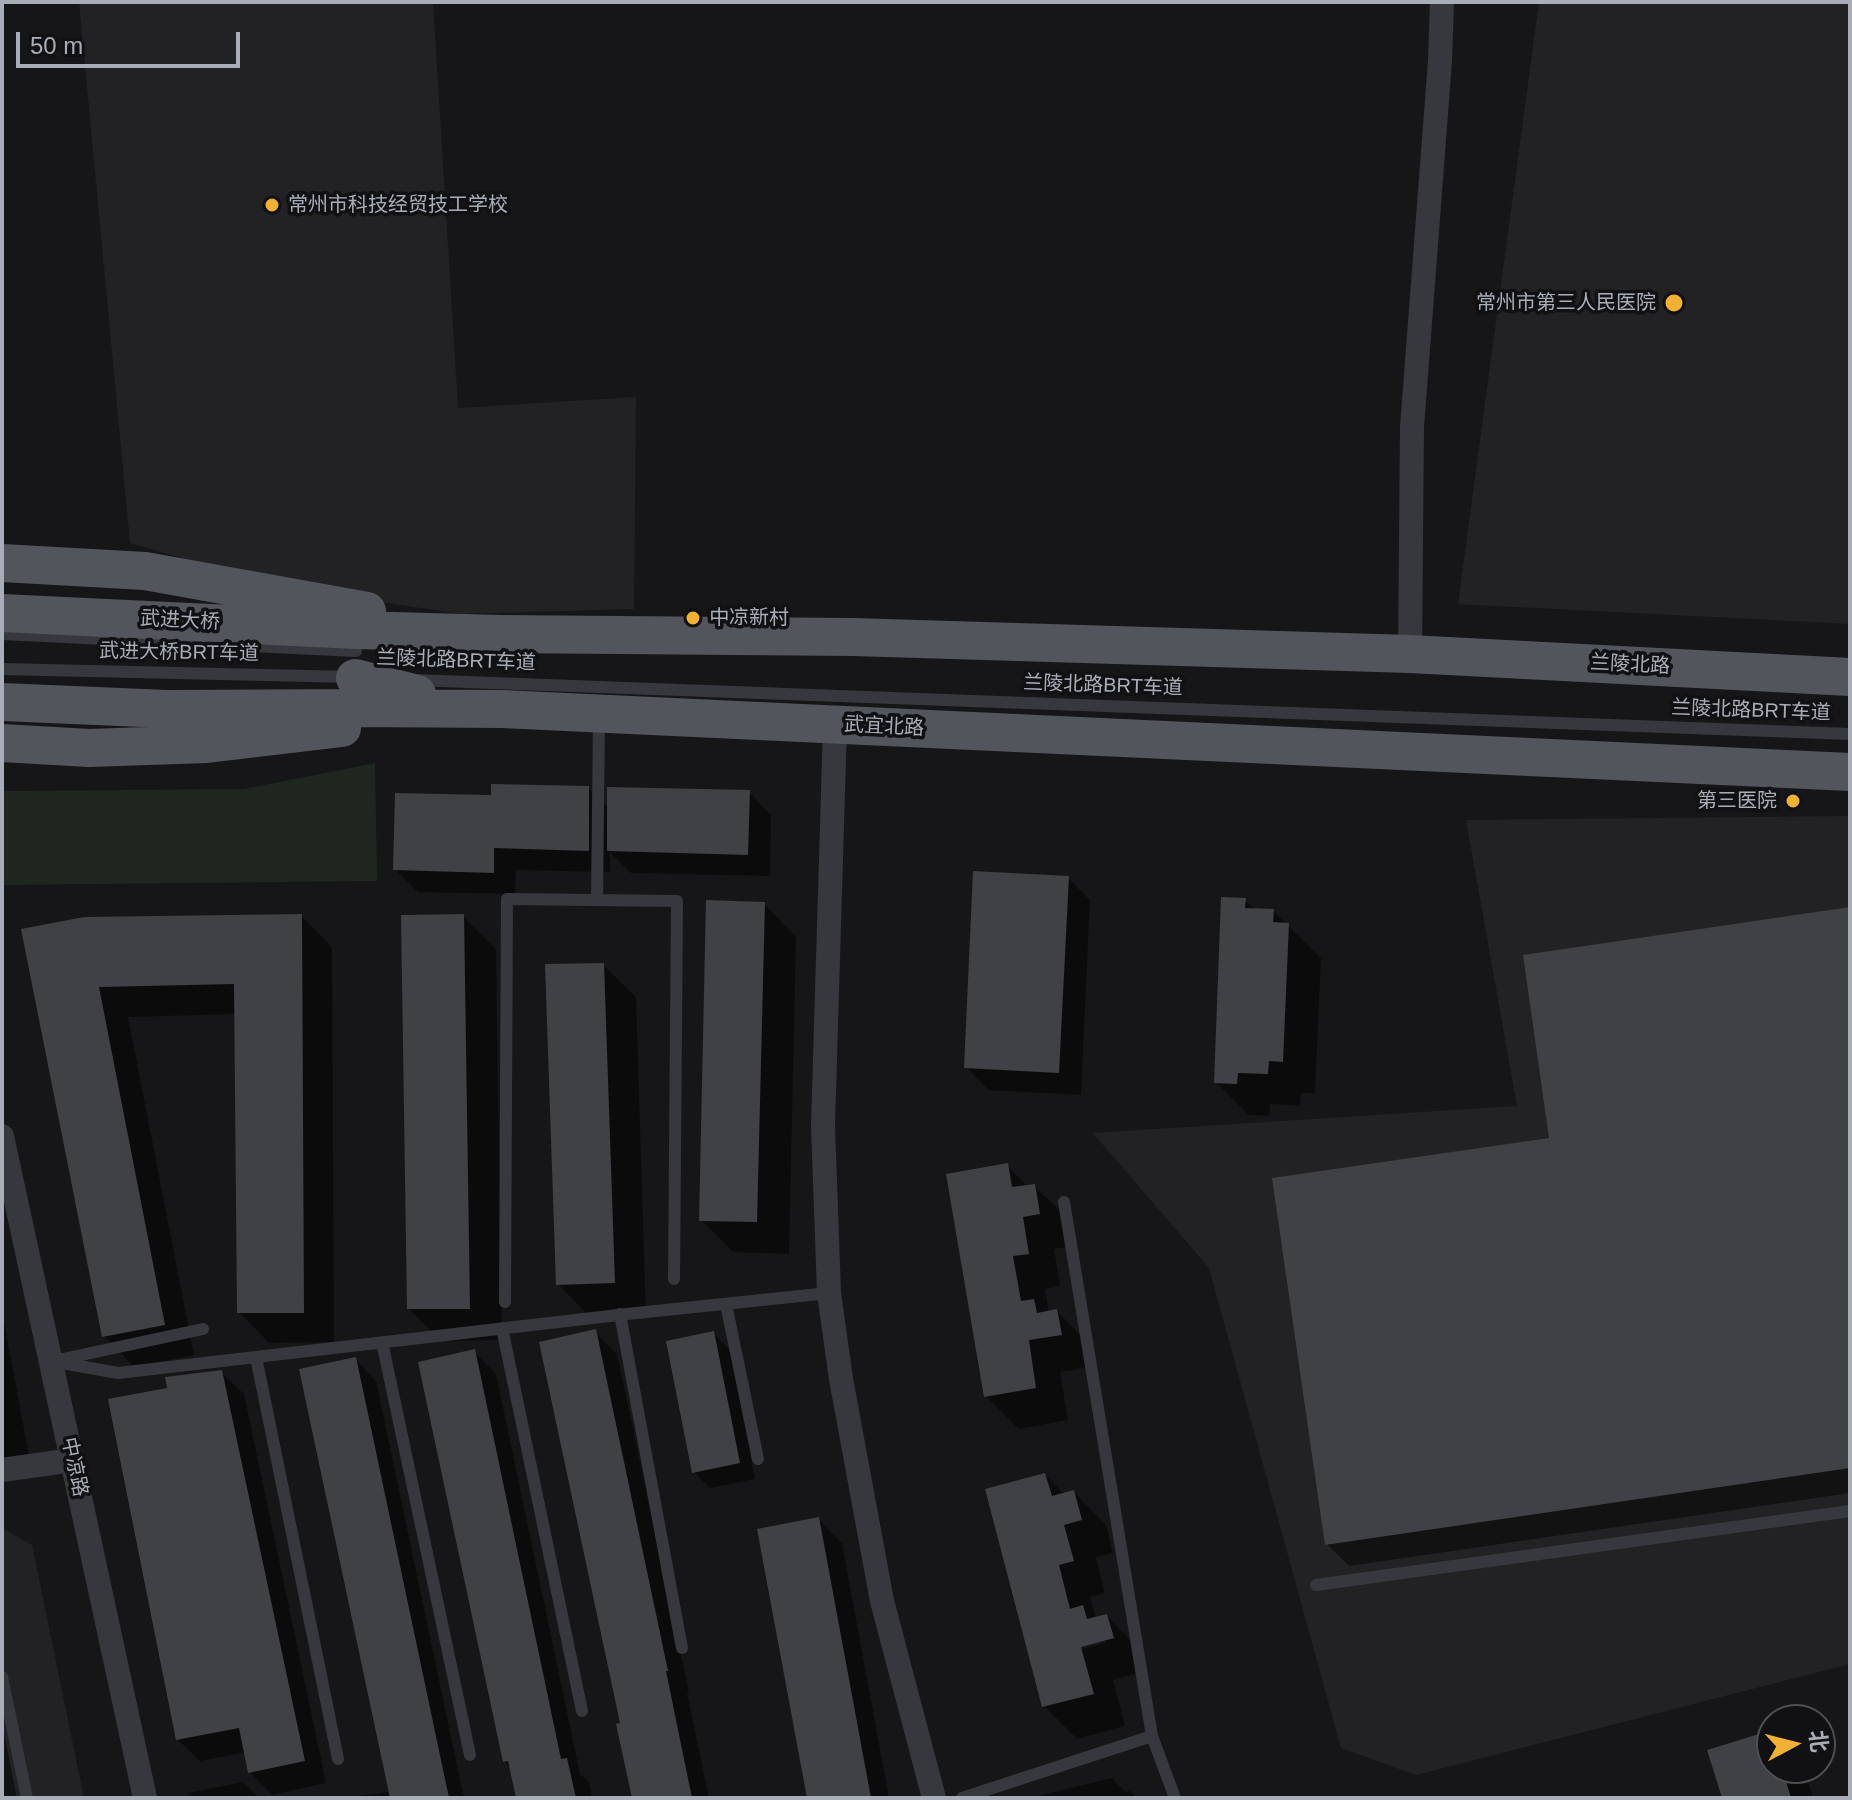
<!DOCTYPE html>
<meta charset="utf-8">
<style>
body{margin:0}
#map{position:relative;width:1852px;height:1800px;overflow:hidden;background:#161618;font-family:Arial,"Noto Sans SC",sans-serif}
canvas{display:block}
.frame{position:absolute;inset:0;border:4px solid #a8adb8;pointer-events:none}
.north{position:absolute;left:1756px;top:1704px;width:80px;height:80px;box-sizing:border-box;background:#111113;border:2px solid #4d4f55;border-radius:50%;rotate:83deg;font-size:22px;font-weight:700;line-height:32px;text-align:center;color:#a8adb8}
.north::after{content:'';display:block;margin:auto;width:28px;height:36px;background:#f2b134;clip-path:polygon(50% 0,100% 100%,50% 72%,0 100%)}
.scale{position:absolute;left:16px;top:32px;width:224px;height:36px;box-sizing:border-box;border:4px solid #a8adb8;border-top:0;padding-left:10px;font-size:24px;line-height:28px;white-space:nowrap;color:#a8adb8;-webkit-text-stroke:6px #111113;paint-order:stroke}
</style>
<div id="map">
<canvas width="1852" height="1800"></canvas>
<div class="frame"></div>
<div class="north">北</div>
<div class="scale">50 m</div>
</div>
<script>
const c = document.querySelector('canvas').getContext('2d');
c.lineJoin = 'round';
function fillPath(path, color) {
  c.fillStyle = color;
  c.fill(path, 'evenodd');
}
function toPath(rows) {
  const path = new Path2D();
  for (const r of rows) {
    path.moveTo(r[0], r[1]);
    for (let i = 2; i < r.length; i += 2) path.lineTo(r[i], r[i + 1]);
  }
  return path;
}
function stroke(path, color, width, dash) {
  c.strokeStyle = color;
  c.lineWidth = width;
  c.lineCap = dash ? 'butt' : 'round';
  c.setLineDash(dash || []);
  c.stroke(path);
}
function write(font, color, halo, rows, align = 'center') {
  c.font = font + ' Arial,"Noto Sans SC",sans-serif';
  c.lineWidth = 7;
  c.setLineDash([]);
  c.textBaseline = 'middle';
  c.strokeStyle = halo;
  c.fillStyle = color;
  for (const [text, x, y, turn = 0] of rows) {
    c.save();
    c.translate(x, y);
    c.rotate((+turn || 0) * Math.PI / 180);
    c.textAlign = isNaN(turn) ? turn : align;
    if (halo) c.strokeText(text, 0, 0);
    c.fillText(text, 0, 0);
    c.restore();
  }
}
fillPath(toPath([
 [79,2,433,2,458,408,636,397,634,609,461,614,286,588,130,543],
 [1539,2,1850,2,1850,624,1458,604],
 [1850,816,1850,1664,1416,1775,1341,1748,1209,1268,1093,1133,1517,1106,1466,820],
 [2,1528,32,1545,84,1798,2,1798]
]), '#222225');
fillPath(toPath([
 [375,763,377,881,2,885,2,791,244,789]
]), '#1e261f');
fillPath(toPath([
 [588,788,609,809,749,792,771,815,770,876,631,873,610,852,610,872,516,870,515,894,418,892,395,869,493,797],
 [1068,878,1090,900,1081,1095,988,1090,966,1067],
 [1245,900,1256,910,1273,911,1321,958,1315,1093,1301,1093,1300,1106,1270,1104,1269,1116,1249,1115,1216,1082],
 [764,904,796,937,789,1254,733,1252,701,1220],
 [1850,909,1850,1493,1349,1566,1327,1544,1551,1140],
 [301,916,332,947,334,1342,269,1343,239,1312,236,1014,128,1017,194,1355,134,1367,104,1336,24,931],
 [463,916,496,949,502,1340,442,1341,409,1309],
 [603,965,636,997,646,1315,590,1317,558,1284],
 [1007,1165,1028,1187,1034,1186,1067,1218,1072,1246,1054,1249,1060,1286,1045,1289,1049,1313,1057,1311,1089,1344,1093,1367,1060,1372,1068,1420,1019,1429,986,1396],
 [2,1311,29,1455,2,1460],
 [595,1332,617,1354,689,1692,687,1693,709,1798,634,1798,622,1725],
 [713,1333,730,1350,755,1479,710,1488,694,1472],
 [474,1352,496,1374,580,1774,589,1782,592,1798,518,1798,511,1768,504,1761],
 [355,1359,376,1381,463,1794,468,1798,356,1798,356,1796,391,1792],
 [221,1372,244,1394,326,1783,272,1795,250,1772,246,1752,200,1761,177,1739,169,1389],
 [1045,1475,1065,1495,1074,1492,1106,1525,1113,1553,1096,1557,1105,1593,1090,1597,1096,1619,1107,1616,1139,1649,1145,1671,1113,1680,1125,1726,1077,1739,1044,1706],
 [1103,1639,1107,1642,1072,1652,1071,1648],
 [818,1519,842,1543,889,1798,809,1798],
 [2,1723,17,1798,2,1798],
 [1772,1734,1772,1768,1804,1768,1813,1798,1724,1798],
 [1112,1778,1126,1792,1130,1791,1137,1798,1029,1798],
 [243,1782,259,1798,189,1798,188,1793]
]), '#0007');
fillPath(toPath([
 [491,784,589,786,589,851,494,848,494,873,393,870,395,793,491,795],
 [607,787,750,790,748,855,607,851],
 [973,871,1069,876,1059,1073,964,1068],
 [1221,897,1246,898,1245,908,1274,909,1273,922,1289,923,1283,1062,1269,1061,1268,1074,1238,1073,1237,1084,1214,1083],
 [706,900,765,902,757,1222,699,1221],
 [1850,907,1850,1468,1325,1545,1272,1178,1549,1138,1523,955],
 [302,914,304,1313,237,1313,234,984,99,987,165,1325,102,1337,21,929,84,917],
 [464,914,470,1309,407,1309,401,915],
 [604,963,615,1283,556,1285,545,964],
 [1008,1163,1012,1187,1035,1184,1040,1214,1023,1217,1029,1254,1013,1256,1021,1301,1034,1299,1037,1313,1057,1309,1062,1335,1029,1340,1036,1388,984,1397,946,1174],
 [596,1329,668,1671,666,1671,692,1798,632,1798,616,1724,620,1723,539,1342],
 [714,1331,740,1463,692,1473,666,1341],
 [475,1349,561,1759,567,1758,576,1798,516,1798,508,1761,503,1762,418,1362],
 [356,1357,449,1798,390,1798,299,1369],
 [222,1370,305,1761,248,1773,239,1728,176,1740,108,1399,167,1388,165,1377],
 [1045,1473,1052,1496,1074,1490,1082,1520,1064,1525,1074,1561,1059,1565,1070,1609,1083,1605,1087,1619,1107,1614,1114,1638,1081,1647,1094,1694,1042,1707,985,1489],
 [819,1517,871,1798,807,1798,757,1529],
 [1772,1730,1772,1768,1782,1768,1791,1798,1722,1798,1707,1750]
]), '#404145');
stroke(toPath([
 [2,634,356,651],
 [2,669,352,677],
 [414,680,1850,734],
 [597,900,599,718],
 [1064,1202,1152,1736,1175,1798],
 [505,1302,507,899,677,901,674,1279],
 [726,1304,758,1459],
 [620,1314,682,1648],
 [502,1328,582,1711],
 [382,1342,470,1755],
 [256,1357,338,1759],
 [58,1360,203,1329],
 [51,1361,118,1373,627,1314,829,1293],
 [1316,1585,1850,1511],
 [2,1677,27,1798],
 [962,1798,1152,1736]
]), '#37383d', 12);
stroke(toPath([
 [1410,654,1412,427,1440,61,1442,2],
 [835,725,823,1126,829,1293,841,1379,882,1601,934,1798],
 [2,1136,145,1798],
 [2,1470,73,1460]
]), '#37383d', 24);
stroke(toPath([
 [2,563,145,571,367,611],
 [2,613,357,630,500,634,853,637,1410,654,1850,677],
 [355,678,417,694],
 [2,702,167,709,354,708,502,709,1850,772],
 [2,743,89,748,207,744,342,728]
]), '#53555c', 38);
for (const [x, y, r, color] of [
 [272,205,8,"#f2b134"],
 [1674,303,10,"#f2b134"],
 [693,618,8,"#f2b134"],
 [1793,801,8,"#f2b134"]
]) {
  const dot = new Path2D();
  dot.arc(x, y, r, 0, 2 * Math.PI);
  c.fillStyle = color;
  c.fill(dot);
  stroke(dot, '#111113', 3);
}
write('20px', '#a8adb8', '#111113', [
 ["常州市科技经贸技工学校",288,205],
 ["常州市第三人民医院",1656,303,"right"],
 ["中凉新村",709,618],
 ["第三医院",1777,801,"right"]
], 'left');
write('20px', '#a8adb8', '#111113', [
 ["武进大桥",180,621,3],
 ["武进大桥BRT车道",179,653,1],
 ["兰陵北路BRT车道",456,661,2],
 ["兰陵北路",1630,665,3],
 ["兰陵北路BRT车道",1103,686,2],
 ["兰陵北路BRT车道",1751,711,2],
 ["武宜北路",884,727,3],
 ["中凉路",74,1467,78]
]);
</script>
